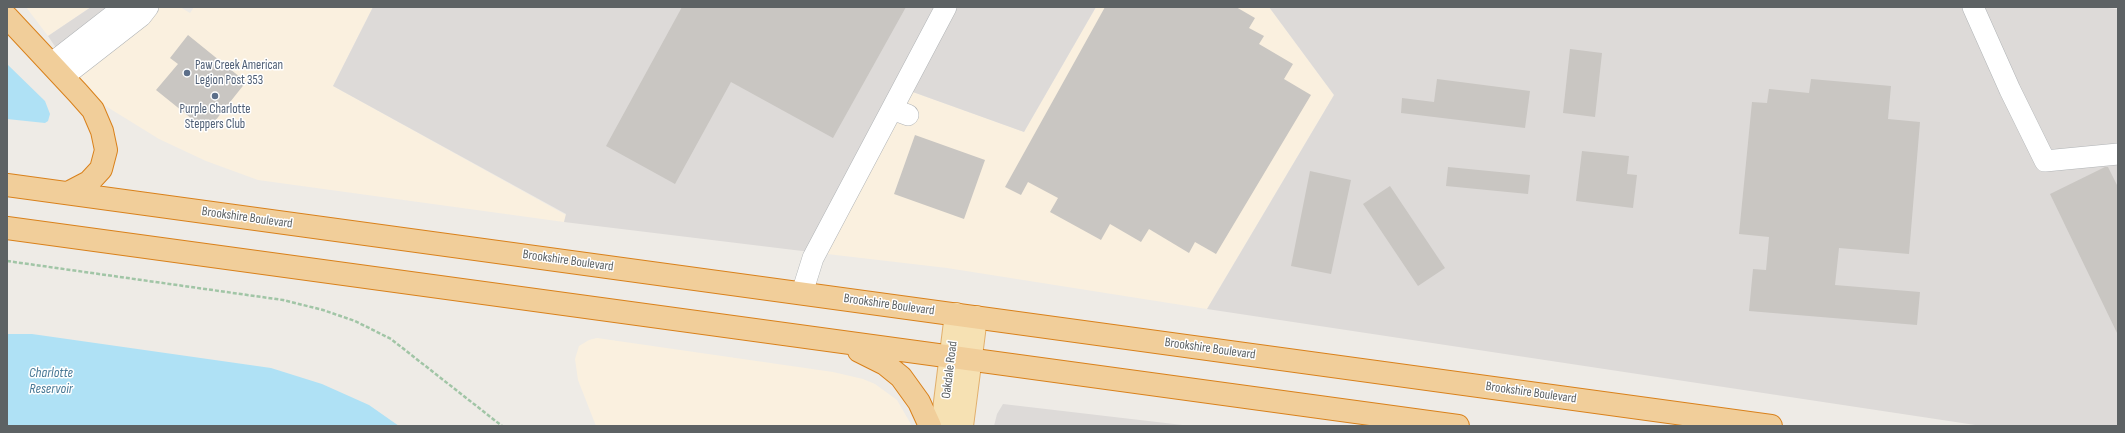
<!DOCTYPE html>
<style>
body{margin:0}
#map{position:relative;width:2125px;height:433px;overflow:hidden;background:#eeebe6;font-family:"Sofia Sans Condensed",sans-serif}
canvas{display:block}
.frame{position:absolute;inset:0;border:8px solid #5d6264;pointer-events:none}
</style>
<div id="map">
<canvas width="2125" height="433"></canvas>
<div class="frame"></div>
</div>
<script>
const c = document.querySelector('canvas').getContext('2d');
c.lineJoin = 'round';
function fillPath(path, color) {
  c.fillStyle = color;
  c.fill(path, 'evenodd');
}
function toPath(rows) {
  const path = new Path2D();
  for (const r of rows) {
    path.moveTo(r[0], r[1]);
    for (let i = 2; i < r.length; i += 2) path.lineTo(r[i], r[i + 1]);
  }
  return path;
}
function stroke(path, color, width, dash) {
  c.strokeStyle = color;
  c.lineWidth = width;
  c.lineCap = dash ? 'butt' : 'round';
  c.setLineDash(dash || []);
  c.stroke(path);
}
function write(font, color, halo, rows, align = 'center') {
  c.font = font + ' "Sofia Sans Condensed",sans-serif';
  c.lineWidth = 3;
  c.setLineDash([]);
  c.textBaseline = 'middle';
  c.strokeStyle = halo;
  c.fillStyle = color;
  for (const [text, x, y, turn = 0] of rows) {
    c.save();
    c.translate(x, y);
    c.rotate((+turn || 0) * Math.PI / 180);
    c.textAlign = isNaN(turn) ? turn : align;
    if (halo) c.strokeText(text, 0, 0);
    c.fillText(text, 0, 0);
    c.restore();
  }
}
fillPath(toPath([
 [26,7,91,7,48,36],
 [147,7,180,7,190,13,194,7,373,7,333,86,566,215,564,222,258,180,206,161,159,139,104,105,66,63],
 [1096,7,1269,7,1334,95,1207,309,947,268,827,254,910,91,1024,132],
 [597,338,833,372,863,379,875,384,897,400,912,426,596,426,578,380,575,359,579,346,589,340]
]), '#faf0df');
fillPath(toPath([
 [91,7,147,7,66,63,48,36],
 [373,7,1096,7,1024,132,910,91,827,254,564,222,566,214,333,86],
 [1269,7,2097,7,2118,9,2118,426,1982,426,1207,309,1334,95],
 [1003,404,1191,426,994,426,997,414]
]), '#dddad8');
fillPath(toPath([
 [7,64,45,101,50,114,48,121,45,123,7,119],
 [7,334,32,334,271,368,322,384,369,405,399,426,7,426]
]), '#afe1f5');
fillPath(toPath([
 [682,7,906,7,833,138,731,82,675,184,606,146],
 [1105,7,1236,7,1255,18,1249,28,1264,36,1259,44,1293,64,1284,79,1311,95,1216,254,1195,242,1189,253,1149,229,1141,242,1110,224,1101,240,1050,212,1058,198,1028,182,1021,195,1005,187],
 [188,35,246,82,207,131,156,90,178,64,170,58],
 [1570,49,1602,53,1595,117,1563,113],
 [1437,79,1530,91,1525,128,1401,113,1402,98,1434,102],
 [1811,79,1891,86,1888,119,1920,122,1909,254,1839,248,1835,285,1920,292,1917,325,1749,311,1753,269,1766,270,1769,237,1739,234,1752,102,1767,103,1769,89,1809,93],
 [915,135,985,160,964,219,894,194],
 [1582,151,1629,156,1627,174,1637,175,1633,208,1576,201],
 [1448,167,1530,175,1528,194,1446,186],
 [2105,167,2108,167,2118,187,2118,335,2050,194],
 [1310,171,1351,180,1331,274,1291,266],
 [1390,186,1445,268,1418,286,1363,204]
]), '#c9c6c2');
const minor = toPath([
 [1973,7,2010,90,2045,161,2118,154],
 [52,63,124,7],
 [64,76,141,16,148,7],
 [892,109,946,7],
 [802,293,813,258,892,109,908,115]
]);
const major = toPath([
 [942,426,956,314],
 [962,426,976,317]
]);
const highway = toPath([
 [7,17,78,93,93,110,102,131,106,150,101,169,89,182,68,193],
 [7,185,1771,426],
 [7,228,1458,426],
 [859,351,885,364,901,377,919,402,930,426]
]);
stroke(minor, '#b1b4b6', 22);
stroke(major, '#e1af6c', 24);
stroke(highway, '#d9811b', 24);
stroke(toPath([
 [7,261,283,300,323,310,355,321,391,339,502,426]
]), '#a1c5a6', 2.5, [4, 2]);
stroke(minor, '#fff', 21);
stroke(major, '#f6e1b3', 22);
stroke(highway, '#f1ce9a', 22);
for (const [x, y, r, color] of [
 [187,73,4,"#5c6f8a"],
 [215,96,4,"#5c6f8a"]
]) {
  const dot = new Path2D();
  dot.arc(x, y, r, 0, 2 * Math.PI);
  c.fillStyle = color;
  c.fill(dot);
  stroke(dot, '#fff', 1.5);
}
write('13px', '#4e5e75', '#fff', [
 ["Paw Creek American",195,66],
 ["Legion Post 353",195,81],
 ["Purple Charlotte",215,110,"center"],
 ["Steppers Club",215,125,"center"]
], 'left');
write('13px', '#5d6264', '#fff', [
 ["Brookshire Boulevard",247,218,8],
 ["Brookshire Boulevard",568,261,8],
 ["Brookshire Boulevard",889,305,8],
 ["Brookshire Boulevard",1210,349,8],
 ["Oakdale Road",950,370,-83],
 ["Brookshire Boulevard",1531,393,8]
]);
write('italic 14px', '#477895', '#fff', [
 ["Charlotte",51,373],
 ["Reservoir",51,389]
]);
</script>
